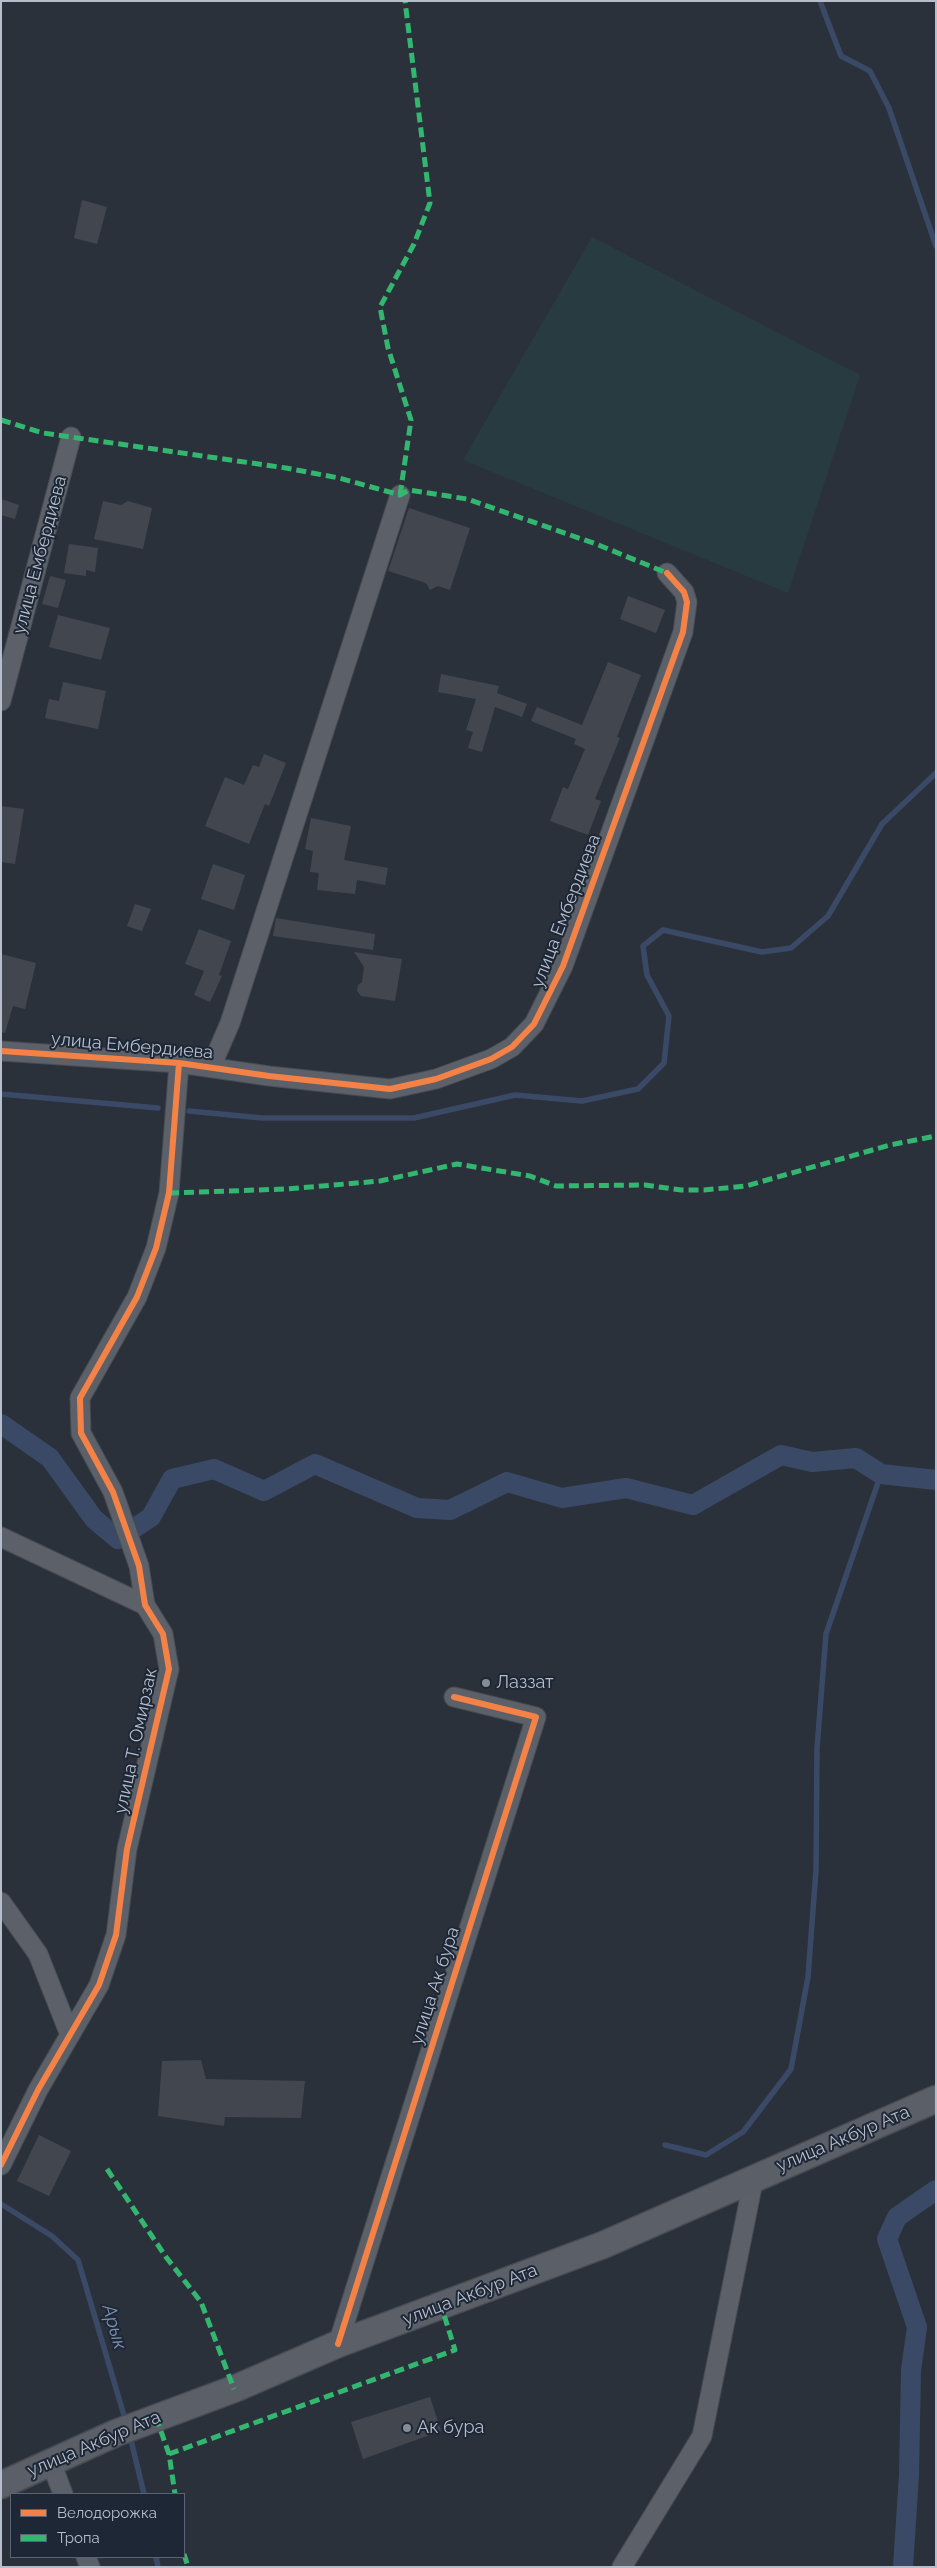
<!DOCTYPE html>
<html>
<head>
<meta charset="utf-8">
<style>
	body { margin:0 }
	#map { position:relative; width:937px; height:2568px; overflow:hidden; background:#2b313b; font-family:Raleway,sans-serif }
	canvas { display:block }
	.frame { position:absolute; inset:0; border:2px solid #b6bdcb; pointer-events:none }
	.legend { position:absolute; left:10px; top:2493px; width:175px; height:65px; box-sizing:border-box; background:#1e2736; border:1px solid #5b6372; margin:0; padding:6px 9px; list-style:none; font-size:15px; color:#b6bdcb }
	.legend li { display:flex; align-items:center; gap:10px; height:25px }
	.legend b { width:25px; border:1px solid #5b6372 }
</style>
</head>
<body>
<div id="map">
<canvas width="937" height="2568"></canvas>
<div class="frame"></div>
<ul class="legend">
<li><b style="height:6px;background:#f48246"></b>Велодорожка</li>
<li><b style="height:6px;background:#33b770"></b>Тропа</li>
</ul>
</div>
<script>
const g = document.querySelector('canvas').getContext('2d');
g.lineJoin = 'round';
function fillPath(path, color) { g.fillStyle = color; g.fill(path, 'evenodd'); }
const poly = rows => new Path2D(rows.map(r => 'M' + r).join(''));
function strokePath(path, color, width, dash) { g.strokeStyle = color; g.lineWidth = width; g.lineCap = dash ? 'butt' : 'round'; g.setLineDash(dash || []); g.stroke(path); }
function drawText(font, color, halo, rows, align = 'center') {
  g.font = font + ' Raleway,sans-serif'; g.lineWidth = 4; g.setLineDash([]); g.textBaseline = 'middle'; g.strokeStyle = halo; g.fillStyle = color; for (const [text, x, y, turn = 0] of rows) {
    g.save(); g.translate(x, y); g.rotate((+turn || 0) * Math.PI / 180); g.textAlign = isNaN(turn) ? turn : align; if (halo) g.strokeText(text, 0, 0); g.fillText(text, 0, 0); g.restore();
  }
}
fillPath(poly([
	[592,237,860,375,788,593,463,460]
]), '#283b41');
strokePath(poly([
	[820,1,841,56,870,71,889,108,936,246],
	[1,1094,158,1108],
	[189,1111,262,1118,414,1118,515,1095,582,1101,638,1089,664,1063,669,1016,647,975,643,946,663,930,762,952,791,948,828,916,882,824,936,773],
	[665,2145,706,2155,743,2132,791,2069,808,1977,816,1870,817,1748,826,1634,881,1474],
	[1,2204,52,2236,78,2260,126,2422],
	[130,2436,144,2494],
	[156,2557,158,2567]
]), '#3a4a66', 5.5);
strokePath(poly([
	[1,1424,50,1458,94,1519,118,1539,151,1517,172,1479,214,1469,264,1491,315,1464,417,1508,450,1510,507,1482,562,1498,626,1488,693,1505,781,1455,812,1462,856,1458,881,1474,936,1480],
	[903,2567,909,2475,911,2370,917,2327,887,2239,897,2217,936,2190]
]), '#3a4a66', 20);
fillPath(poly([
	[82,200,107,207,97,244,74,238],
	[1,499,19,505,15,519,1,515],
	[103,501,121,505,128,501,152,508,143,549,94,539],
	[409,508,470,528,450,590,438,586,430,590,426,583,388,571],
	[69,544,98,548,95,572,86,570,86,576,64,573],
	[50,576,66,580,58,608,42,604],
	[628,596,665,610,656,633,620,619],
	[58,615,110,628,101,660,49,647],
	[608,662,641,675,617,737,620,738,595,799,601,801,588,835,550,821,563,787,568,789,585,749,574,744,576,739,531,721,537,707,582,725],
	[441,674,499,686,497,693,527,704,522,717,495,707,482,752,468,748,473,732,466,730,476,699,438,692],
	[63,682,106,691,98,729,45,718,49,699,59,701],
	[264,754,286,763,269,806,265,804,249,844,205,826,225,777,244,785,253,765,259,767],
	[1,806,24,809,15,864,1,862],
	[311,818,351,826,344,860,388,868,385,885,357,880,355,894,317,890,319,873,310,872,313,851,305,849],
	[213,864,245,875,234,910,201,899],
	[135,904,151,909,142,931,127,926],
	[276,918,375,934,373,950,273,936],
	[199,929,231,941,219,975,222,976,210,1002,194,995,204,971,185,964],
	[354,952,402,959,395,1001,361,996,357,991,358,985,362,982,364,967],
	[1,954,36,963,25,1009,13,1006,5,1033,1,1032],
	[201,2060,206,2079,305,2081,301,2118,225,2117,224,2126,158,2116,162,2061],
	[39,2135,71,2151,49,2196,17,2181],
	[430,2397,441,2431,363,2459,351,2422]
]), '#42474f');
const street = poly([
	[1,701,71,437],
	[1,1051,179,1063,269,1076,390,1089,436,1079,491,1059,512,1047,534,1024,563,966,683,632,687,602,684,592,667,573],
	[211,1067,230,1023,400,495],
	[1,1537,145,1605],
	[1,1902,38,1954,70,2035],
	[1,2165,38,2090,99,1985,116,1935,127,1849,169,1669,163,1634,145,1605,139,1566,113,1492,81,1433,80,1398,137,1297,156,1248,169,1193,179,1063],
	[338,2344,536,1717,454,1697],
	[51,2462,63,2494],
	[86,2557,90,2567],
	[622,2567,702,2436,754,2177]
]);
const secondary = poly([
	[1,2485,116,2433,234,2389,338,2344,603,2245,936,2099]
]);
strokePath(street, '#474c53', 21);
strokePath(secondary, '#474c53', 29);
strokePath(street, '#5c6069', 19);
strokePath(secondary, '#5b5f67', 26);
strokePath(poly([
	[1,420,43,433,286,468,339,478,400,495,409,490,467,499,596,544,667,573],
	[400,495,411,420,388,348,380,307,414,244,430,203,405,1],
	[169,1193,287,1189,380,1181,457,1164,530,1176,556,1186,645,1185,681,1190,704,1190,746,1186,890,1145,936,1136],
	[107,2169,166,2257,201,2302,234,2389],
	[156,2417,169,2454,175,2494],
	[169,2454,455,2350,441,2305],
	[184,2554,188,2567]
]), '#33b770', 5, [10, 5]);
strokePath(poly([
	[1,1051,179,1063,269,1076,390,1089,436,1079,491,1059,512,1047,534,1024,563,966,683,632,687,602,684,592,667,573],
	[1,2165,38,2090,99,1985,116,1935,127,1849,169,1669,163,1634,145,1605,139,1566,113,1492,81,1433,80,1398,137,1297,156,1248,169,1193,179,1063],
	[338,2344,536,1717,454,1697]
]), '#f48246', 6);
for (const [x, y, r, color] of [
	[486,1683,5,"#858c99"],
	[407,2428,5,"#858c99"]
]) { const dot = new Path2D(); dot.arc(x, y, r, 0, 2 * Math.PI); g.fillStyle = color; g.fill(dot); strokePath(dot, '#1e2736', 2); }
drawText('18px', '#b6bdcb', '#1e2736', [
	["улица Ембердиева",40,555,-75],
	["улица Ембердиева",566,911,-69],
	["улица Ембердиева",132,1046,5],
	["улица Т. Омирзак",136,1741,-78],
	["улица Ак бура",435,1986,-72],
	["улица Акбур Ата",843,2139,-23],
	["улица Акбур Ата",470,2295,-21],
	["улица Акбур Ата",94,2444,-23]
]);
drawText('18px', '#b6bdcb', '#1e2736', [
	["Лаззат",496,1683],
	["Ак бура",417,2428]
], 'left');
drawText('italic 19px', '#7d91b2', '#1e2736', [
	["Арык",114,2327,74]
]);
</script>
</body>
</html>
